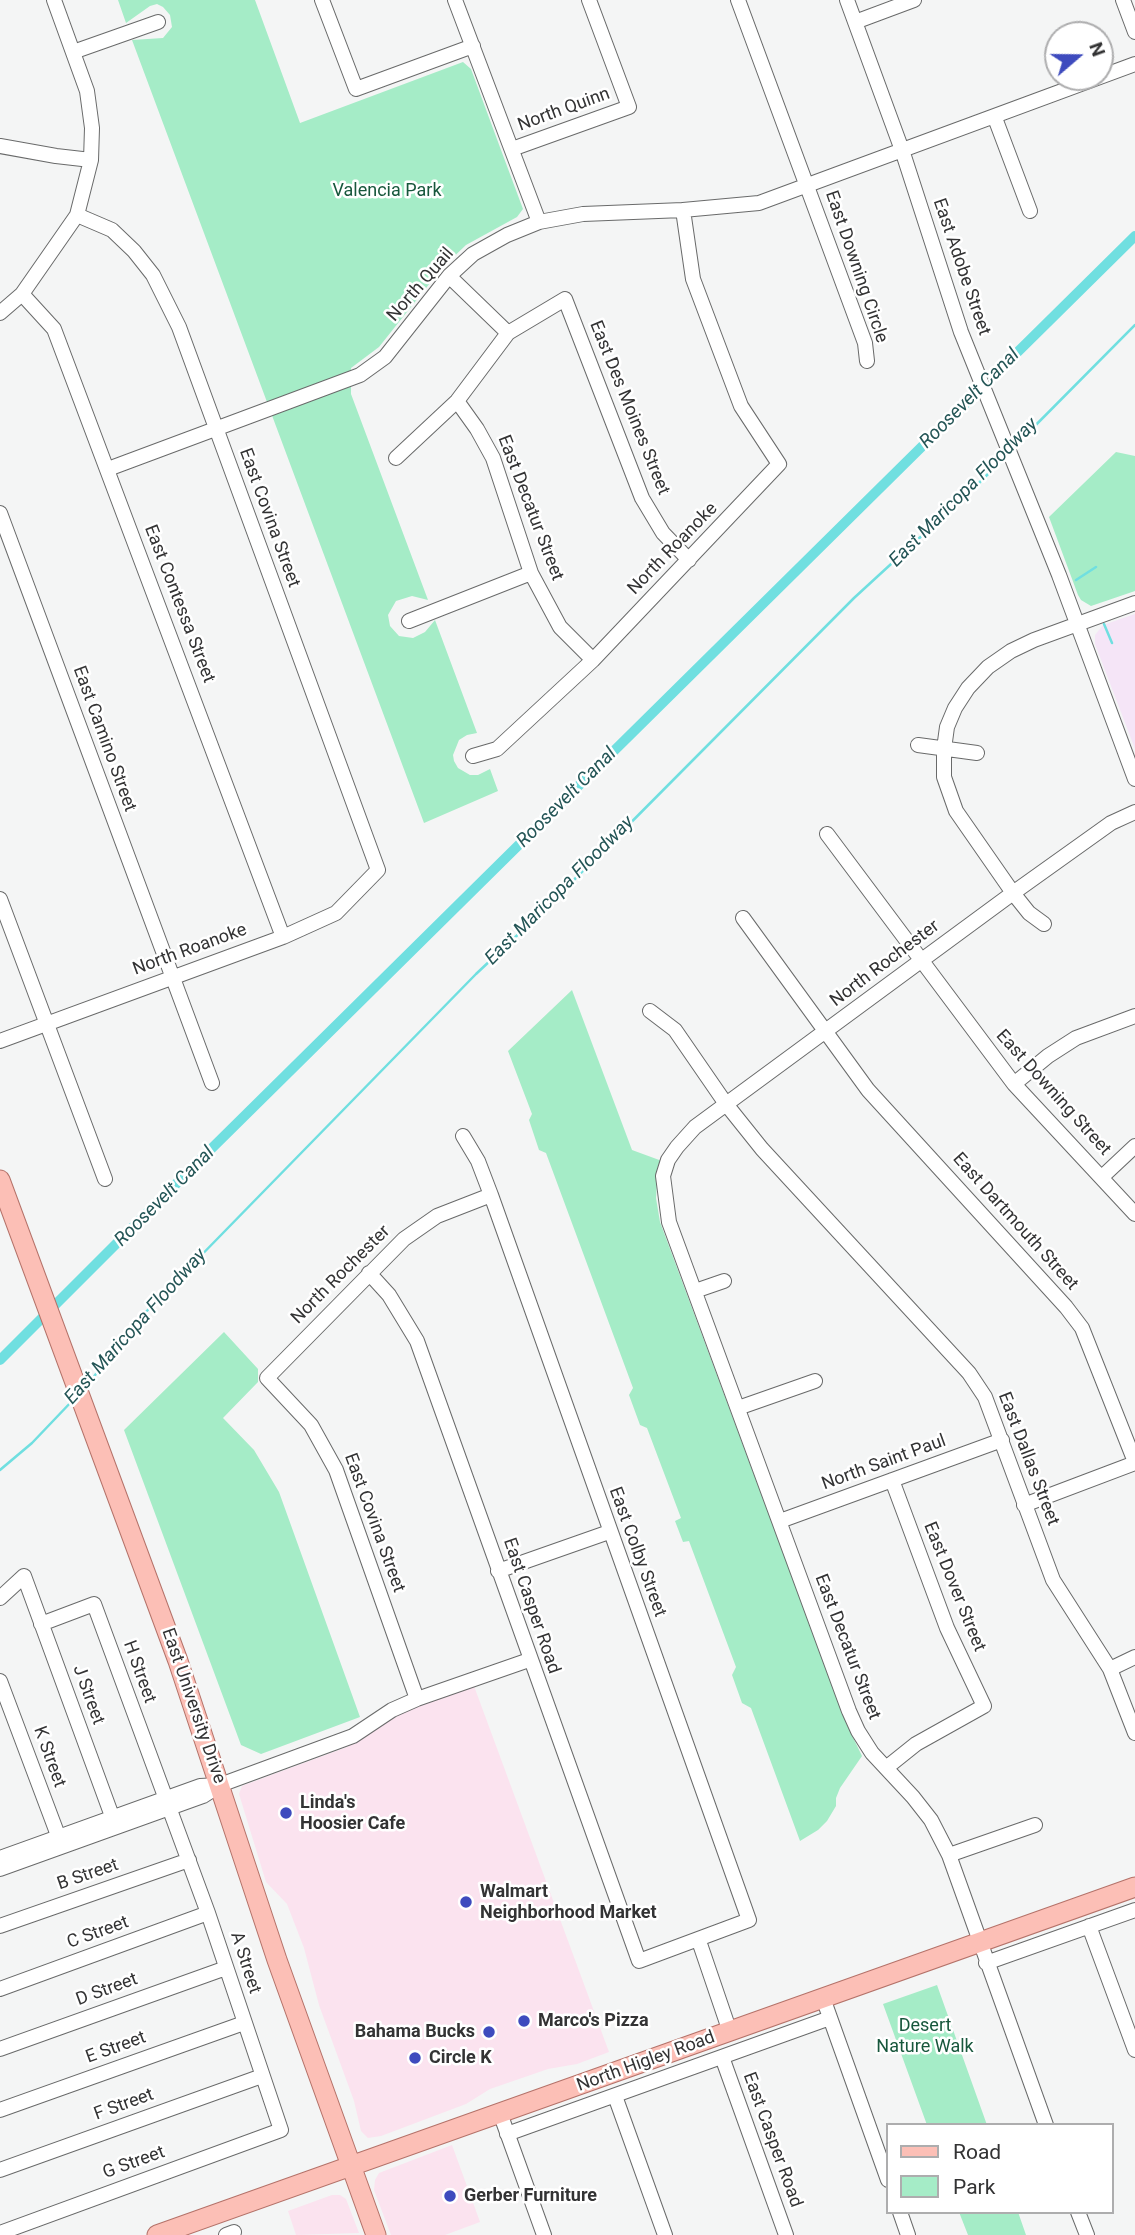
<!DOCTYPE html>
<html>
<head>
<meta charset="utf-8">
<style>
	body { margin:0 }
	#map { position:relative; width:1135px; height:2235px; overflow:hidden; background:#f4f5f5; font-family:Roboto,sans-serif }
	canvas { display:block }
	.legend { position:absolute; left:886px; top:2123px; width:228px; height:91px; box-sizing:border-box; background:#fff; border:2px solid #adadae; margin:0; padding:9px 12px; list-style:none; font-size:21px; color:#333334 }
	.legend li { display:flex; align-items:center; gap:14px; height:35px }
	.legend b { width:35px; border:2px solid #adadae }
	.north { position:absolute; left:1044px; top:21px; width:70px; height:70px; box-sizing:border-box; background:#fff; border:2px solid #adadae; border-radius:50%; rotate:70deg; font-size:19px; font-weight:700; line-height:28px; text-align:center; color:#333334 }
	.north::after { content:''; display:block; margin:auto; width:24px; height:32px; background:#3e4bbe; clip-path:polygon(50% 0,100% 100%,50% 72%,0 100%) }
</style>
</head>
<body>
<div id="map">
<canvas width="1135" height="2235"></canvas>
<ul class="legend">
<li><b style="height:9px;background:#fcbfb6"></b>Road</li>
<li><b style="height:19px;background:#a5ecc7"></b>Park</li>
</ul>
<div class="north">N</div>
</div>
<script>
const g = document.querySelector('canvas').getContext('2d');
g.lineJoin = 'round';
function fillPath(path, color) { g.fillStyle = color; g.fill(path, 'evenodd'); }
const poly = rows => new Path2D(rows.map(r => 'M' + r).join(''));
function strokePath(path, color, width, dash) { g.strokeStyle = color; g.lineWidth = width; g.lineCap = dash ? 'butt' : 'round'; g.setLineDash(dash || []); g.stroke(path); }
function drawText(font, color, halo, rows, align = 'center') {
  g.font = font + ' Roboto,sans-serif'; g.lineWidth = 5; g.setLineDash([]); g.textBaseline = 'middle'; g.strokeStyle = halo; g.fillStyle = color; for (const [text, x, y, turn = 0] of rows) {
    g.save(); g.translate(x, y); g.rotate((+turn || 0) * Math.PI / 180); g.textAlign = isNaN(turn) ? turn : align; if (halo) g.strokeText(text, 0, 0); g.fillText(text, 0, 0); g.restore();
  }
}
fillPath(poly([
	[474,1686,609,2052,577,2064,548,2069,490,2089,466,2104,381,2136,368,2138,361,2131,354,2101,319,2005,304,1948,287,1904,266,1882,239,1794,242,1786,247,1784,347,1747,405,1711],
	[452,2145,480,2222,445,2235,391,2235,374,2190,375,2180,379,2173],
	[332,2195,340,2195,346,2199,359,2233,296,2235,288,2211]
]), '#fbe3ef');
fillPath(poly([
	[1135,614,1135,749,1095,644,1095,635,1103,625]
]), '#f5e5f7');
fillPath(poly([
	[118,0,255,0,300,123,463,62,471,69,501,150,523,209,517,217,466,245,442,268,379,347,351,368,351,394,428,600,412,596,396,601,388,615,390,626,399,636,413,638,425,632,435,620,477,733,467,735,459,740,453,755,454,761,458,768,470,775,478,775,490,769,498,791,424,823,132,40,163,38,172,27,170,15,163,7,157,4,150,6,126,23],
	[1116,452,1135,456,1135,591,1091,606,1081,600,1078,595,1049,517],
	[572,990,632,1150,662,1161,657,1182,656,1198,660,1222,847,1725,862,1756,840,1788,836,1798,836,1806,827,1821,818,1830,800,1841,751,1708,742,1703,732,1675,736,1667,689,1541,683,1542,675,1521,681,1518,647,1428,640,1425,629,1395,633,1388,546,1153,539,1150,529,1120,532,1114,508,1051],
	[224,1332,258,1369,258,1382,223,1418,254,1450,279,1492,360,1717,261,1754,241,1745,124,1430],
	[937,1985,987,2125,927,2125,883,2004],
	[959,2212,1018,2212,1026,2235,968,2235]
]), '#a5ecc7');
strokePath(poly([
	[1014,447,1135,325],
	[1076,580,1096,567],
	[1104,624,1112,643],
	[85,1388,138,1320,476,974,543,911,854,598,976,486,1005,457],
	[0,1470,32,1443,73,1400]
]), '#70dfe0', 2.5);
strokePath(poly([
	[0,1360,208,1152,1135,236]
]), '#70dfe0', 10);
const minor = poly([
	[54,0,87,91,92,128,91,160],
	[322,0,356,89,473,46],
	[455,0,539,222],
	[738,0,865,343,867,361],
	[847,0,902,150,961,332,1059,575,1135,779],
	[1123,0,1135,32],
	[855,22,914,0],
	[73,52,158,22],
	[995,118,1030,211],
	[0,146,56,156,91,160,77,215,22,294,0,313],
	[512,149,629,107,589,0],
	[449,276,508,333],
	[22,294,54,329,283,937],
	[457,401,477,429,493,458,531,573,560,627,593,660],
	[396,458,457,401,508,333,565,299,642,498,663,533,689,560],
	[108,469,360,375,385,357,449,276,473,254,507,235,539,222,583,214,683,210,759,203,1135,64],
	[0,513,212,1083],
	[409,621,531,573],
	[918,745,977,753],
	[473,756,497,749,593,660,779,464,741,406,693,279,683,210],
	[827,834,1014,1084,1135,1214],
	[0,899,105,1179],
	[743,918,868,1090,1066,1307,1082,1328,1135,1462],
	[1044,924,1029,913,1013,893,956,811,944,777,944,749,947,727,955,708,968,688,988,667,1011,651,1034,640,1135,603],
	[650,1011,675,1030,726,1104,762,1149,969,1373,985,1397,1053,1580,1110,1669,1135,1733],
	[0,1041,283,937,336,913,378,870,179,327,153,275,134,251,112,230,77,215],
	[1014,1084,1048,1056,1076,1038,1135,1016],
	[1102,1177,1135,1146],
	[369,1273,389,1295,417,1341,639,1961,749,1920,491,1195,478,1161,463,1136],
	[695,1291,724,1281],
	[738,1408,815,1381],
	[1024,1505,1135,1463],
	[780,1521,1002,1440],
	[498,1571,609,1532],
	[0,1598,24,1576,116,1827],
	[1110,1669,1135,1657],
	[0,1681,62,1846],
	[417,1699,336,1470,311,1425,267,1378,404,1239,437,1216,491,1195],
	[886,1768,916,1744,984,1706,947,1628,892,1480],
	[949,1855,1035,1825],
	[0,1858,200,1786,219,1785],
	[0,1869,203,1796,220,1785,353,1736,392,1710,417,1699,529,1660],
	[0,1926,189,1860],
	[1089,1926,1135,2050],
	[699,1941,730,2032],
	[986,1963,1135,1910],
	[0,1989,208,1913],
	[823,1998,888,2180],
	[0,2049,226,1968],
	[722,2057,786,2235],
	[615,2096,665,2235],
	[0,2110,244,2023],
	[500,2113,544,2235],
	[1046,2125,949,1855,931,1820,913,1797,872,1753,858,1731,849,1711,669,1222,663,1176,668,1160,677,1147,695,1127,1013,893,1111,823,1135,812],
	[507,2134,830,2018],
	[0,2170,262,2076],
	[900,2212,908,2235],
	[1078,2212,1087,2235],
	[0,2233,281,2130,208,1913,94,1604,41,1624],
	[226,2235,234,2232]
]);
const major = poly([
	[0,1180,178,1661,277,1960,376,2235],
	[157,2235,1135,1887]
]);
strokePath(minor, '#696a6a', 16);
strokePath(major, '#b47269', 21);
strokePath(minor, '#fff', 14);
strokePath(major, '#fcbfb6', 19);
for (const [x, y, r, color] of [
	[286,1813,7,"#3e4bbe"],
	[466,1902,7,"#3e4bbe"],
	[524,2021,7,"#3e4bbe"],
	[489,2032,7,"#3e4bbe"],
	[415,2058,7,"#3e4bbe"],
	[450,2196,7,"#3e4bbe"]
]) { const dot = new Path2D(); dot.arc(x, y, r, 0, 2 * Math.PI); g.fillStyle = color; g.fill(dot); strokePath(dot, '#fff', 2.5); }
drawText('18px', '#333334', '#fff', [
	["North Quinn",564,110,-20],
	["East Downing Circle",856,267,71],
	["East Adobe Street",961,267,71],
	["North Quail",421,285,-49],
	["East Des Moines Street",629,408,68],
	["East Decatur Street",530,508,69],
	["East Covina Street",269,518,70],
	["North Roanoke",673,549,-46],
	["East Contessa Street",179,604,69],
	["East Camino Street",104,739,70],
	["North Roanoke",190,950,-20],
	["North Rochester",885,964,-37],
	["East Downing Street",1053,1093,48],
	["East Dartmouth Street",1015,1222,48],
	["North Rochester",341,1275,-45],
	["East Dallas Street",1028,1459,69],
	["North Saint Paul",884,1463,-20],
	["East Covina Street",374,1523,70],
	["East Colby Street",637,1552,70],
	["East Dover Street",954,1587,68],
	["East Casper Road",531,1606,71],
	["East Decatur Street",847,1647,69],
	["H Street",139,1672,70],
	["J Street",88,1695,70],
	["East University Drive",193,1706,71],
	["K Street",49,1757,70],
	["B Street",88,1875,-19],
	["C Street",98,1933,-20],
	["A Street",245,1963,72],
	["D Street",107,1990,-20],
	["E Street",116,2048,-20],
	["North Higley Road",646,2062,-20],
	["F Street",124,2105,-20],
	["East Casper Road",772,2140,70],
	["G Street",134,2163,-20]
]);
drawText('18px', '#17573c', '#fff', [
	["Valencia Park",387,191],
	["Desert",925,2026],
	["Nature Walk",925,2047]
]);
drawText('bold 18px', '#333334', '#fff', [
	["Linda's",300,1803],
	["Hoosier Cafe",300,1824],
	["Walmart",480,1892],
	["Neighborhood Market",480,1913],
	["Marco's Pizza",538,2021],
	["Bahama Bucks",475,2032,"right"],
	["Circle K",429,2058],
	["Gerber Furniture",464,2196]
], 'left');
drawText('italic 19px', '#245556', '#fff', [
	["Roosevelt Canal",970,399,-45],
	["East Maricopa Floodway",964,493,-45],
	["Roosevelt Canal",567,798,-45],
	["East Maricopa Floodway",560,891,-45],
	["Roosevelt Canal",165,1197,-45],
	["East Maricopa Floodway",136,1327,-48]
]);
</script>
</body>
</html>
